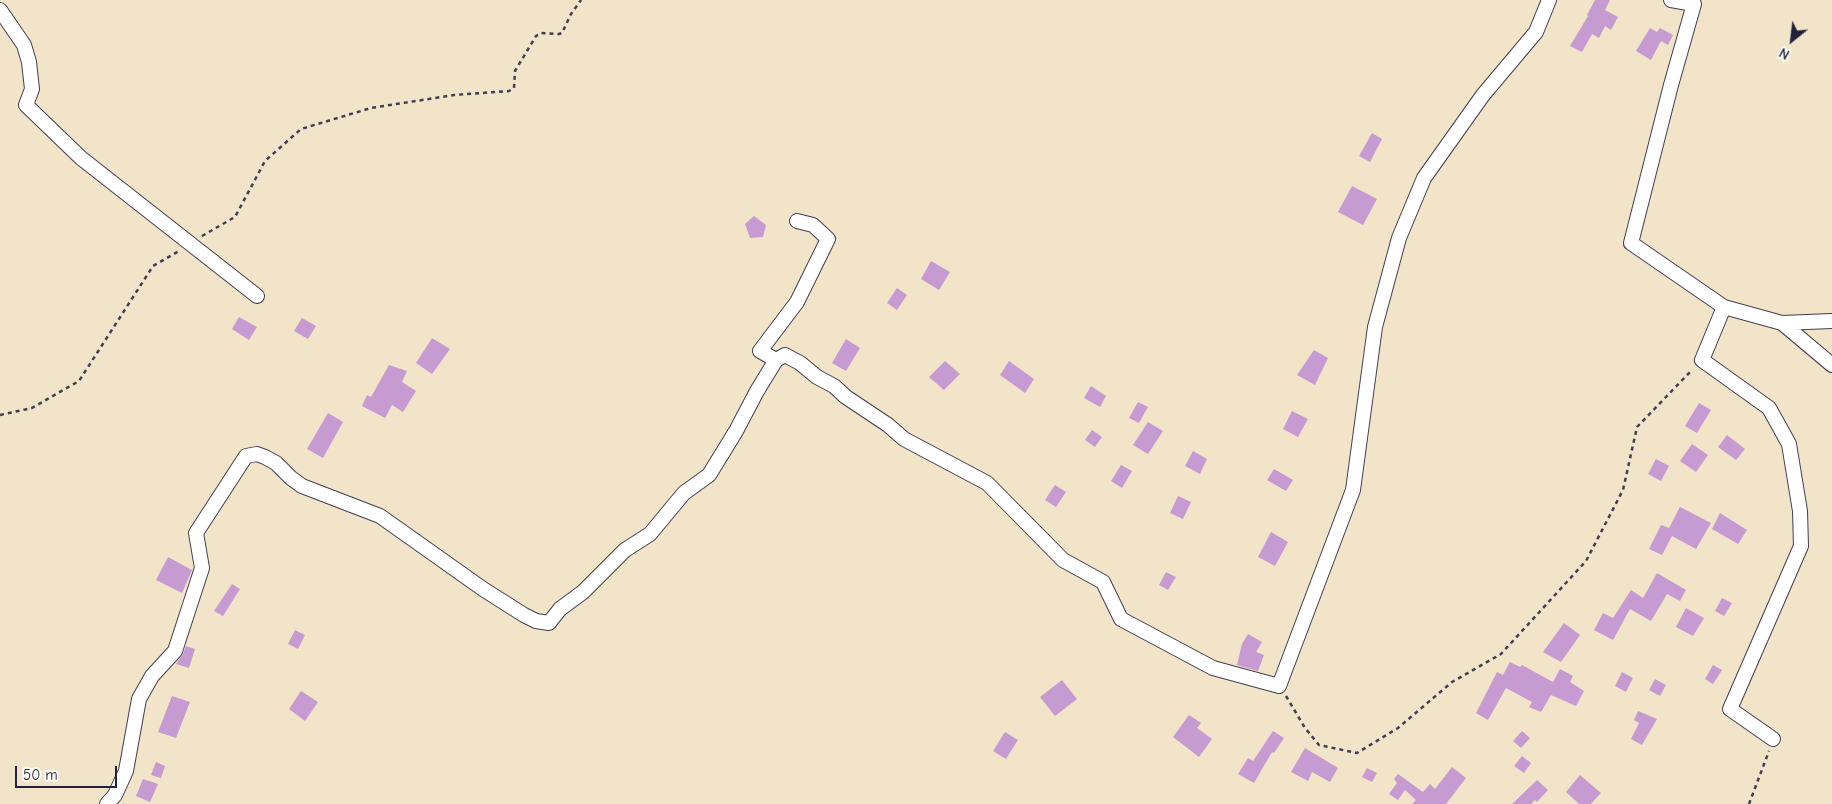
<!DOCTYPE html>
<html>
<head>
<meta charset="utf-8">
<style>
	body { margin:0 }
	#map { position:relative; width:1832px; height:804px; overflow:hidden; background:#f1e4c8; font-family:"Comic Neue",sans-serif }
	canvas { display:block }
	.north { position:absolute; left:1767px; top:15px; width:50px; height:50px; -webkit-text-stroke:4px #fdfcf7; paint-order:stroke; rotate:209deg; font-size:14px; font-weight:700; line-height:20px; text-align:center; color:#22223b }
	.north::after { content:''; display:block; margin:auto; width:18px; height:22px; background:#22223b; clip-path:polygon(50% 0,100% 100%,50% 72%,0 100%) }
	.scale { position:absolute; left:15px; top:766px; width:102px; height:22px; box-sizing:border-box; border:2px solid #22223b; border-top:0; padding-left:6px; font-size:15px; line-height:18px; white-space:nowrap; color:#22223b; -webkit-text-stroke:4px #fdfcf7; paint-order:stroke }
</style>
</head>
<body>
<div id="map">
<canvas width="1832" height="804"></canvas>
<div class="north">N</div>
<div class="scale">50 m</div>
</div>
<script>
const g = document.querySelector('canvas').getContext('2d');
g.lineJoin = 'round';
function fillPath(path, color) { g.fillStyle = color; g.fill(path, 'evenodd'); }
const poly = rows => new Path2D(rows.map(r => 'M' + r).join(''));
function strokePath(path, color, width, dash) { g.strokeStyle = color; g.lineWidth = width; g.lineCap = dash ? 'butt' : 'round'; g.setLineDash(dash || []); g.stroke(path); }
fillPath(poly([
	[1595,0,1610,0,1605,10,1618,17,1611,30,1605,26,1599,38,1592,34,1582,52,1570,46,1588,16,1587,15],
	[1650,28,1657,32,1660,28,1673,35,1668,45,1661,41,1651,60,1636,51],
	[1372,133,1382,139,1370,162,1359,156],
	[1352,186,1377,199,1363,225,1338,212],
	[754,216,766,225,763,237,750,238,745,224],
	[931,261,950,272,939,290,921,279],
	[897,288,907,295,897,310,887,303],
	[239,317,257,327,249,340,232,329],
	[302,318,316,326,308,339,294,331],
	[432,338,450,349,432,374,416,363],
	[846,339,860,348,846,371,832,363],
	[1314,350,1328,358,1315,385,1297,375],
	[945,361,960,374,944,390,929,377],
	[1009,361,1034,379,1025,393,1000,375],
	[389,365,407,371,402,382,416,391,403,412,392,405,385,418,362,406,367,395,371,397],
	[1091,386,1106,396,1100,407,1084,398],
	[1138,402,1148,407,1139,423,1129,418],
	[1699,403,1711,410,1697,433,1685,426],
	[1292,411,1308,419,1298,437,1283,429],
	[328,413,343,422,323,458,307,449],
	[1148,422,1163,431,1148,454,1133,445],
	[1092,430,1102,437,1095,447,1085,440],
	[1727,435,1745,449,1736,460,1718,447],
	[1692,444,1708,455,1696,472,1680,461],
	[1193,451,1207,459,1200,474,1185,466],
	[1656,459,1669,466,1661,481,1648,474],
	[1121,465,1132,471,1122,488,1111,481],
	[1274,469,1293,480,1286,491,1267,480],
	[1055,485,1066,492,1056,507,1045,500],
	[1178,496,1191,502,1183,519,1170,513],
	[1680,507,1711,523,1696,549,1672,536,1662,555,1649,549,1661,525,1669,528],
	[1720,513,1747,530,1738,544,1712,529],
	[1271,532,1288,542,1275,566,1258,557],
	[168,557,192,570,182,593,156,580],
	[1166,572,1176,577,1168,590,1159,585],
	[1657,573,1686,590,1680,601,1667,594,1651,621,1630,609,1613,640,1594,630,1603,613,1613,618,1631,590,1643,598],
	[232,584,240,589,223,616,214,611],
	[1722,598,1732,603,1724,616,1715,611],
	[1686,608,1704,618,1693,636,1676,627],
	[1564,623,1580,635,1561,662,1543,652],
	[295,630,305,635,298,649,288,644],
	[1248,634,1262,642,1256,652,1264,655,1258,671,1237,665,1242,644],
	[186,646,195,649,189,668,176,664,183,654],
	[1510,662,1520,667,1522,665,1553,682,1560,669,1573,676,1570,682,1584,691,1576,706,1551,695,1541,712,1529,707,1532,702,1506,688,1488,720,1476,713,1497,672,1503,675],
	[1713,665,1722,670,1713,684,1705,679],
	[1622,672,1633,678,1626,692,1615,686],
	[1655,679,1666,685,1660,696,1649,690],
	[1062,680,1077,699,1055,716,1040,697],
	[301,691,318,702,305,721,289,709],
	[172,696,190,702,176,738,158,732],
	[1638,711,1657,719,1642,745,1631,739,1639,723,1634,720],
	[1189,715,1201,723,1197,728,1212,739,1199,757,1173,737],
	[1273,731,1284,738,1274,753,1272,752,1254,783,1238,774,1248,758,1253,761],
	[1522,731,1530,738,1521,748,1513,741],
	[1005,732,1018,740,1006,759,993,751],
	[1305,748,1338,768,1330,782,1312,772,1308,781,1291,772],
	[1522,756,1531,763,1524,773,1514,766],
	[156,762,165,766,161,778,151,775],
	[1452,767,1466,778,1446,804,1412,804,1416,800,1405,790,1398,800,1389,794,1397,783,1394,779,1398,774,1423,792,1430,784,1435,789],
	[1367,768,1377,773,1372,782,1362,777],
	[1580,775,1601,793,1591,804,1579,804,1566,792],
	[143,779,158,784,150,802,136,796],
	[1537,780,1548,790,1537,802,1535,800,1531,804,1512,804]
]), '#c69bd1');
const street = poly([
	[1671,0,1694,4,1671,85,1631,243,1724,307],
	[0,10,24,45,29,62,32,89,26,105,81,158,257,296],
	[1782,323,1832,321],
	[776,360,785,355,800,363,817,377,834,386,846,397,888,425,904,439,987,483,1063,560,1103,582,1121,619,1213,668,1279,686,1353,490,1375,327,1399,238,1424,178,1483,95,1536,32,1549,0],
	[1773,739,1730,709,1801,546,1800,511,1789,444,1769,408,1702,360,1724,307,1782,323,1832,365],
	[107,804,115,795,126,771,139,699,152,676,175,651,202,568,196,533,246,456,257,454,265,457,276,463,291,478,302,486,380,516,483,589,524,615,536,621,549,623,560,609,583,592,625,550,650,534,684,493,709,475,736,431,757,391,776,360,760,351,797,302,828,239,813,225,797,221]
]);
strokePath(street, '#413f50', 16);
strokePath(poly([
	[202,236,235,217,265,161,301,129,371,108,454,95,509,91,514,88,515,71,536,36,541,33,559,34,562,33,571,14,581,0],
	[0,415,32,408,79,381,153,266,179,251],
	[1286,696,1305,728,1319,745,1357,753,1398,728,1452,682,1501,654,1586,561,1623,490,1637,427,1692,370],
	[1749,804,1769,751]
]), '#413f50', 2.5, [4, 4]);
strokePath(street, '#fff', 14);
</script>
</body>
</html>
